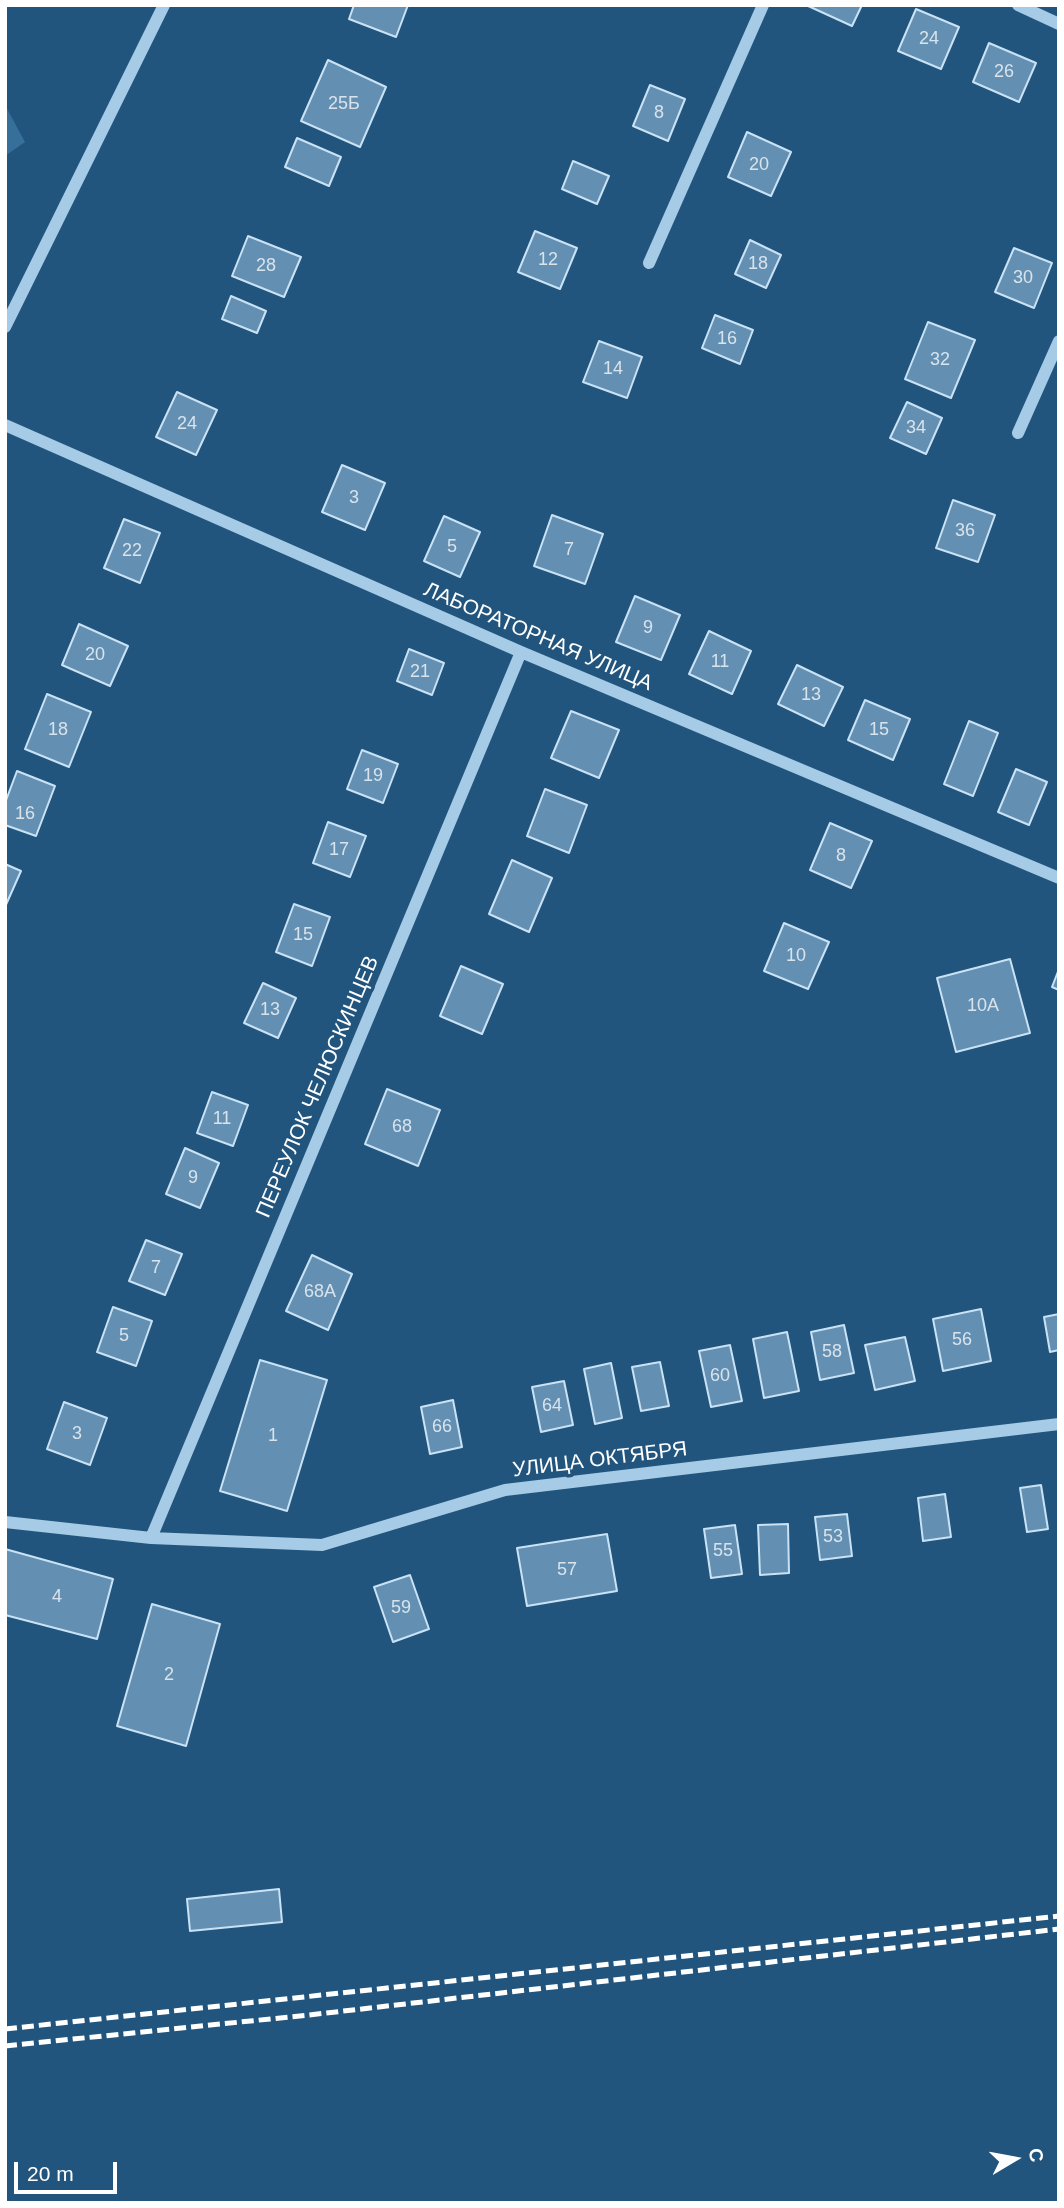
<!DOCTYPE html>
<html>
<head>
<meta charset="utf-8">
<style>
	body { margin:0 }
	#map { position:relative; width:1064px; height:2208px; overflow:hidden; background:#22557d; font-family:Helvetica,sans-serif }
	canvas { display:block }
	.frame { position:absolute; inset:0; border:7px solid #fff; pointer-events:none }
	.north { position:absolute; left:980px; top:2124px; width:70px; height:70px; -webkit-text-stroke:5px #22557d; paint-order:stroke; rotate:80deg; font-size:19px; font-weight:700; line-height:28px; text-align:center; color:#fff }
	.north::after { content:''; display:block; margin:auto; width:24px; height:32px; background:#fff; clip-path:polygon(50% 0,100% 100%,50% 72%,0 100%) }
	.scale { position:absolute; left:14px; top:2162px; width:103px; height:32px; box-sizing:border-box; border:4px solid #fff; border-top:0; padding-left:9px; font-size:21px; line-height:24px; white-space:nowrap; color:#fff; -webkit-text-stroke:5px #22557d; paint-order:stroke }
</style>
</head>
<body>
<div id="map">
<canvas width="1064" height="2208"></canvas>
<div class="frame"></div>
<div class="north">С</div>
<div class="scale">20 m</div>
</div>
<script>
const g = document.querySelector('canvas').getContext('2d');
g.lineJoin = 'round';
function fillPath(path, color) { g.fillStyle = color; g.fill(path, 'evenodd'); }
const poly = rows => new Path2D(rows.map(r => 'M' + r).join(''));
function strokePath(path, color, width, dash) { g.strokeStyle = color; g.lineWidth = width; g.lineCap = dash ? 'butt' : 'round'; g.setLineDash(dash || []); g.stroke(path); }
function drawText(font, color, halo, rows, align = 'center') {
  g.font = font + ' Helvetica,sans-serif'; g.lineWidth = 7; g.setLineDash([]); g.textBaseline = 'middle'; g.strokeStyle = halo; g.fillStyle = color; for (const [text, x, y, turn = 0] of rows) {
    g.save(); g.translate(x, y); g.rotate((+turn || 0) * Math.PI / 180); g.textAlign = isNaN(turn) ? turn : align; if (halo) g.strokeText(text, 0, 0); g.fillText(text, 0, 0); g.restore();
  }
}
fillPath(poly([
	[5,105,25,142,5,156]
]), '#366f9a');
const building = poly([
	[354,5,408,5,396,37,349,19,354,5],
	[806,5,862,5,852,26,806,5],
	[916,9,959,27,941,69,898,51,916,9],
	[989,43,1036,63,1019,102,973,82,989,43],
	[328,60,386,87,360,147,301,121,328,60],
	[650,85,685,99,668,141,633,126,650,85],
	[747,132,791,152,771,196,728,177,747,132],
	[297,138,341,157,329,186,285,167,297,138],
	[573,161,609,176,597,204,562,189,573,161],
	[535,231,577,248,560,289,518,272,535,231],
	[248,236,301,257,284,297,232,276,248,236],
	[750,240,781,255,766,288,735,274,750,240],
	[1014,248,1052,263,1034,308,995,292,1014,248],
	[231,296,266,311,257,333,222,319,231,296],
	[715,315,753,330,740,364,702,348,715,315],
	[928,322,975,340,951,398,905,379,928,322],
	[599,341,642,357,627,398,583,382,599,341],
	[177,392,217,410,196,455,156,437,177,392],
	[907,402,942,418,926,454,890,438,907,402],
	[342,465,385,483,365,530,322,512,342,465],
	[953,500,995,515,978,562,936,548,953,500],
	[552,515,603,534,585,584,534,566,552,515],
	[444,516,480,532,460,577,424,561,444,516],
	[124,519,160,533,140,583,104,568,124,519],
	[635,596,680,615,661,660,616,642,635,596],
	[79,624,128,646,110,686,62,665,79,624],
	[709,631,751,651,732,694,689,674,709,631],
	[409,649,444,663,432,695,397,681,409,649],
	[797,665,843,687,824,726,778,704,797,665],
	[47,694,91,712,69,767,25,749,47,694],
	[865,700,910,719,893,760,848,740,865,700],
	[571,711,619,730,599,778,551,758,571,711],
	[969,721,998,733,973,796,944,784,969,721],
	[362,750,398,764,383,803,347,789,362,750],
	[1016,769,1047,782,1029,825,998,812,1016,769],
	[17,771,55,786,36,836,5,825,5,803,17,771],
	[545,789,587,805,569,853,527,836,545,789],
	[328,822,366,836,350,877,313,863,328,822],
	[830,823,872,841,851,888,810,870,830,823],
	[512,860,552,878,529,932,489,914,512,860],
	[5,864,21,871,5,907,5,864],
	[294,904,330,917,312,966,276,952,294,904],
	[784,923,829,942,808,989,764,971,784,923],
	[1010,959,1030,1033,956,1052,937,978,1010,959],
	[461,966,503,984,482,1034,440,1016,461,966],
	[1059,969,1059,990,1052,987,1059,969],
	[263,983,296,998,278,1038,244,1023,263,983],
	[387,1089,440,1110,418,1166,365,1144,387,1089],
	[212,1092,248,1105,233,1146,197,1133,212,1092],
	[185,1148,219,1163,200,1208,166,1194,185,1148],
	[146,1240,182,1254,165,1295,129,1281,146,1240],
	[312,1255,352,1274,328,1330,286,1311,312,1255],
	[113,1307,152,1321,136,1366,97,1352,113,1307],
	[981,1309,991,1361,943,1371,933,1319,981,1309],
	[1059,1314,1059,1350,1050,1352,1044,1317,1059,1314],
	[844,1325,854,1373,820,1380,811,1332,844,1325],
	[787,1332,799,1391,764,1398,753,1339,787,1332],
	[905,1337,915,1381,875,1390,865,1345,905,1337],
	[730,1345,742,1401,711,1407,699,1351,730,1345],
	[260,1360,327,1380,287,1511,220,1491,260,1360],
	[660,1362,669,1406,641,1411,632,1367,660,1362],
	[611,1363,622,1418,595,1424,584,1369,611,1363],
	[564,1381,573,1425,541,1432,532,1387,564,1381],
	[453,1400,462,1447,430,1454,421,1407,453,1400],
	[64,1402,107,1418,90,1465,47,1449,64,1402],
	[1041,1485,1048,1529,1027,1532,1020,1488,1041,1485],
	[945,1494,951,1537,923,1541,918,1498,945,1494],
	[847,1514,852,1556,820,1560,815,1517,847,1514],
	[788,1524,789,1573,760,1575,758,1525,788,1524],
	[735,1525,742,1574,711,1578,704,1529,735,1525],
	[607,1534,617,1591,527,1606,517,1548,607,1534],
	[5,1549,113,1579,97,1639,5,1615,5,1549],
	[410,1575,429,1629,393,1642,374,1587,410,1575],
	[152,1604,220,1624,186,1746,117,1726,152,1604],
	[279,1889,282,1922,190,1931,187,1899,279,1889]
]);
fillPath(building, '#6390b2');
strokePath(building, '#c9e2f5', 2);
strokePath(poly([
	[1018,5,1059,24],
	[649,263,763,5],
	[5,327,164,5],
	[5,425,521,652,1059,878],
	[1018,433,1059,341],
	[5,1522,151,1538,322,1545,505,1490,1059,1424],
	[151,1538,521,652]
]), '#a6cbe6', 12);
strokePath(poly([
	[5,2029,1059,1916],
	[5,2046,309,2015,1059,1929]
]), '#fff', 5, [12, 5]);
drawText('18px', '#d8e3ec', null, [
	["24",929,39],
	["26",1004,72],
	["25Б",344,104],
	["8",659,113],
	["20",759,165],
	["12",548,260],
	["18",758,264],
	["28",266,266],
	["30",1023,278],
	["16",727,339],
	["32",940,360],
	["14",613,369],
	["24",187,424],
	["34",916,428],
	["3",354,498],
	["36",965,531],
	["5",452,547],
	["7",569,550],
	["22",132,551],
	["9",648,628],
	["20",95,655],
	["11",720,662],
	["21",420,672],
	["13",811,695],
	["18",58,730],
	["15",879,730],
	["19",373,776],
	["16",25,814],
	["17",339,850],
	["8",841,856],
	["15",303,935],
	["10",796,956],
	["10А",983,1006],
	["13",270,1010],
	["11",222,1119],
	["68",402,1127],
	["9",193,1178],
	["7",156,1268],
	["68А",320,1292],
	["5",124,1336],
	["56",962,1340],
	["58",832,1352],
	["60",720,1376],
	["64",552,1406],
	["66",442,1427],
	["3",77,1434],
	["1",273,1436],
	["53",833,1537],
	["55",723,1551],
	["57",567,1570],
	["4",57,1597],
	["59",401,1608],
	["2",169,1675]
]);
drawText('21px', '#fff', '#22557d', [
	["ЛАБОРАТОРНАЯ УЛИЦА",538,637,23],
	["ПЕРЕУЛОК ЧЕЛЮСКИНЦЕВ",318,1087,-67],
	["УЛИЦА ОКТЯБРЯ",600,1460,-7]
]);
</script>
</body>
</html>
